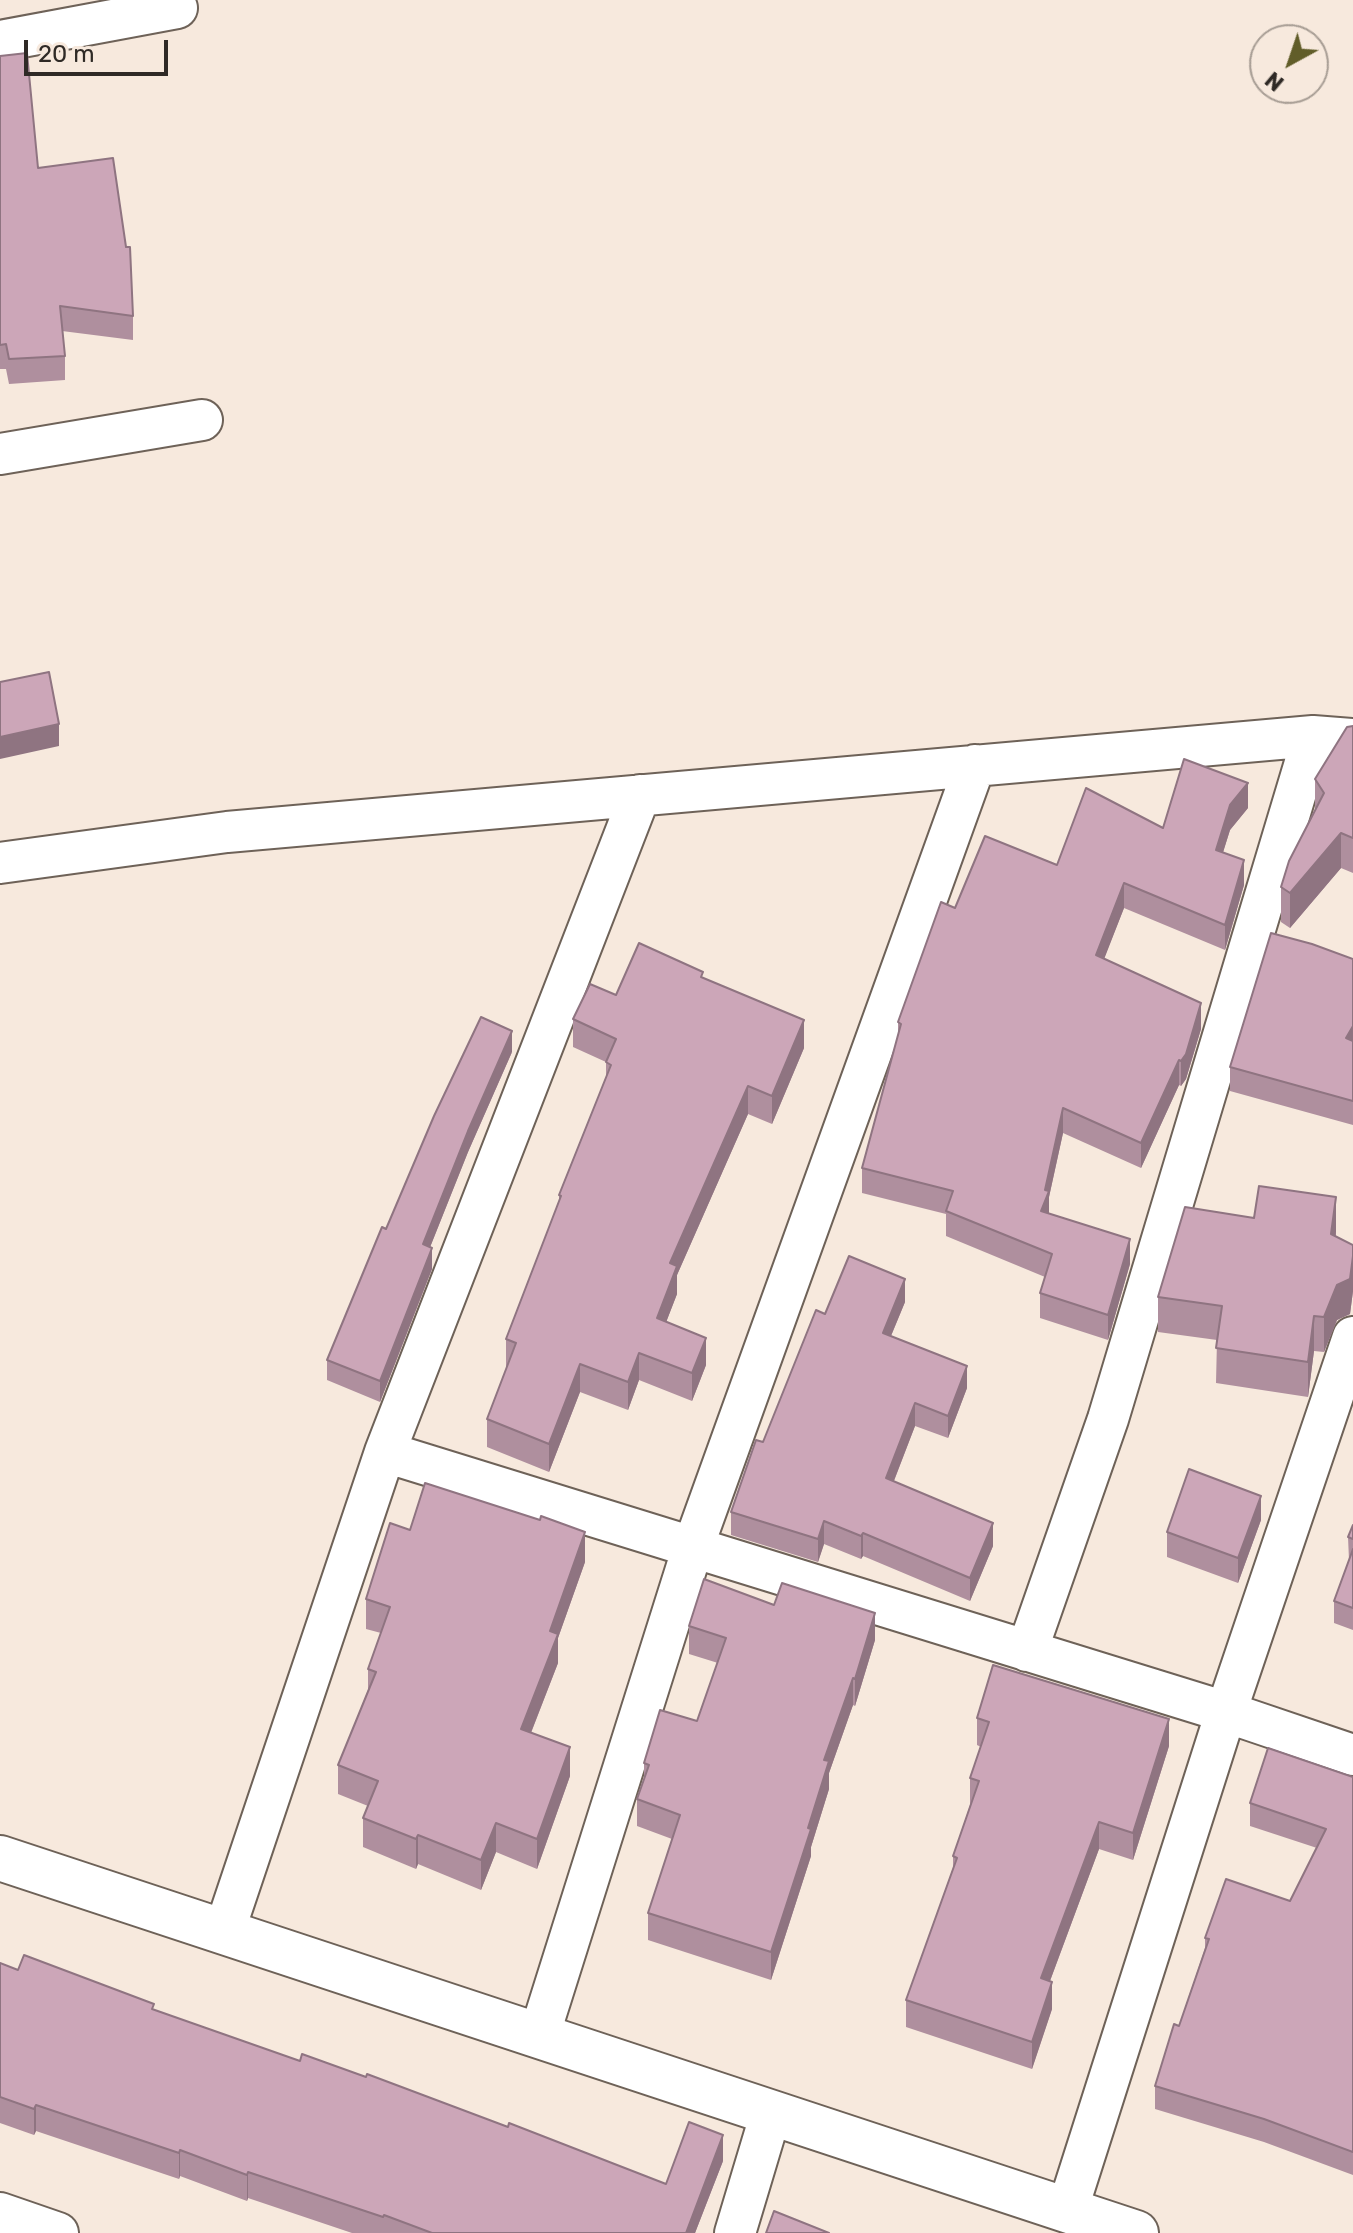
<!DOCTYPE html>
<html>
<head>
<meta charset="utf-8">
<style>
	body { margin:0 }
	#map { position:relative; width:1353px; height:2233px; overflow:hidden; background:#f7e9dd; font-family:Rubik,sans-serif }
	canvas { display:block }
	.north { position:absolute; left:1249px; top:24px; width:80px; height:80px; box-sizing:border-box; background:#f7e9dd; border:2px solid #a79d94; border-radius:50%; rotate:220deg; font-size:22px; font-weight:700; line-height:32px; text-align:center; color:#2f2a26 }
	.north::after { content:''; display:block; margin:auto; width:28px; height:36px; background:#615d29; clip-path:polygon(50% 0,100% 100%,50% 72%,0 100%) }
	.scale { position:absolute; left:24px; top:40px; width:144px; height:36px; box-sizing:border-box; border:4px solid #2f2a26; border-top:0; padding-left:10px; font-size:24px; line-height:28px; white-space:nowrap; color:#2f2a26; -webkit-text-stroke:6px #f7e9dd; paint-order:stroke }
</style>
</head>
<body>
<div id="map">
<canvas width="1353" height="2233"></canvas>
<div class="north">N</div>
<div class="scale">20 m</div>
</div>
<script>
const g = document.querySelector('canvas').getContext('2d');
g.lineJoin = 'round';
const poly = rows => new Path2D(rows.map(r => 'M' + r).join(''));
function strokePath(path, color, width, dash) { g.strokeStyle = color; g.lineWidth = width; g.lineCap = dash ? 'butt' : 'round'; g.setLineDash(dash || []); g.stroke(path); }
function fillPath(path, color) { g.fillStyle = color; g.fill(path, 'evenodd'); }
const minor = poly([
	[0,41,177,8],
	[0,454,202,420],
	[0,863,227,832,1313,736],
	[385,1452,1226,1712,1353,1755],
	[1027,1651,1108,1419,1313,736,1353,739],
	[224,1932,385,1452,640,795],
	[539,2036,693,1547,975,765],
	[1067,2211,1226,1712,1353,1337],
	[0,2213,58,2233],
	[735,2233,771,2113]
]);
const tertiary = poly([
	[0,1858,1136,2233]
]);
strokePath(minor, '#6e6258', 44);
strokePath(tertiary, '#6e6258', 48);
strokePath(minor, '#fff', 40);
strokePath(tertiary, '#fff', 44);
fillPath(poly([
	[0,56,38,168,133,316,133,340,62,331,65,356,65,380,9,384,6,369,0,369],
	[1353,726,1353,873,1341,868,1290,928,1281,922,1281,887,1315,811,1315,779],
	[1248,808,1230,830,1223,852,1244,885,1225,950,1124,908,1104,958,1201,1029,1186,1079,1181,1086,1179,1085,1141,1168,1063,1133,1049,1197,1049,1214,1130,1264,1108,1340,1040,1318,1040,1293,1045,1277,946,1236,946,1214,862,1193,862,1168,898,1038,898,1022,955,908,1057,865,1163,828],
	[1353,959,1353,1125,1230,1091,1230,1067],
	[703,978,804,1048,772,1124,748,1114,677,1275,677,1294,666,1322,706,1365,692,1401,639,1380,628,1410,580,1392,549,1472,487,1447,487,1419,507,1367,506,1367,506,1339,559,1201,559,1195,606,1078,606,1062,573,1047,573,1019,616,995],
	[512,1052,468,1152,430,1247,432,1269,380,1402,327,1380,327,1360,386,1229],
	[1336,1232,1336,1236,1353,1245,1353,1291,1350,1314,1337,1320,1324,1352,1314,1351,1308,1397,1216,1383,1217,1340,1158,1332,1158,1297],
	[905,1302,891,1336,967,1388,948,1438,915,1426,894,1481,993,1546,970,1601,863,1556,861,1559,824,1544,818,1562,731,1535,731,1512,763,1442,825,1314],
	[1261,1520,1238,1583,1167,1557,1167,1532],
	[1353,1525,1353,1630,1334,1623,1334,1601,1349,1560,1348,1537],
	[410,1530,585,1562,558,1638,558,1663,531,1733,570,1776,537,1869,496,1852,481,1890,418,1864,416,1869,363,1847,363,1818,368,1806,338,1794,338,1765,368,1690,368,1669,381,1633,366,1629,366,1599],
	[774,1605,875,1640,855,1706,853,1705,829,1773,829,1789,811,1847,811,1856,771,1980,648,1940,648,1913,672,1839,637,1826,637,1799,644,1781,644,1763,697,1721,718,1663,689,1654,689,1626],
	[977,1718,1169,1746,1133,1860,1099,1849,1050,1981,1052,2009,1032,2069,906,2027,906,2000,953,1868,953,1856,970,1805,970,1778,981,1747,977,1745],
	[1353,1777,1353,2175,1264,2142,1155,2109,1155,2086,1179,2026,1205,1948,1205,1938,1290,1901,1317,1848,1250,1826,1250,1803],
	[0,1963,18,1970,154,2010,300,2061,508,2127,666,2184,723,2161,695,2233,352,2233,248,2198,247,2201,180,2176,179,2179,36,2131,34,2135,0,2123]
]), '#af8f9e');
fillPath(poly([
	[59,724,59,746,0,759,0,737],
	[1248,783,1248,808,1230,830,1216,875,1216,850,1230,805],
	[1341,833,1341,868,1290,928,1290,893],
	[1244,860,1244,885,1225,950,1225,925],
	[1124,883,1124,908,1096,980,1096,955],
	[1201,1003,1201,1029,1186,1079,1181,1086,1181,1061],
	[804,1020,804,1048,772,1124,772,1096],
	[1353,1026,1353,1051,1346,1038],
	[512,1031,512,1052,468,1152,423,1265,423,1244,468,1131],
	[1179,1060,1179,1085,1141,1168,1141,1143],
	[748,1086,748,1114,677,1275,677,1294,657,1346,657,1318,670,1263],
	[1063,1108,1063,1133,1049,1197,1049,1216,1041,1211],
	[1336,1197,1336,1232,1331,1269,1331,1234],
	[1130,1239,1130,1264,1108,1340,1108,1315],
	[432,1248,432,1269,380,1402,380,1381],
	[1353,1256,1353,1291,1350,1314,1337,1320,1324,1352,1324,1317,1337,1285],
	[905,1279,905,1302,883,1355,883,1333],
	[1314,1316,1314,1351,1308,1397,1308,1362],
	[706,1338,706,1365,692,1401,692,1373],
	[639,1353,639,1380,628,1410,628,1382],
	[580,1364,580,1392,549,1472,549,1444],
	[967,1366,967,1388,948,1438,948,1416],
	[915,1403,915,1426,886,1501,886,1478],
	[1261,1496,1261,1520,1238,1583,1238,1558],
	[824,1521,824,1544,818,1562,818,1539],
	[993,1523,993,1546,970,1601,970,1578],
	[585,1532,585,1562,558,1638,558,1663,521,1758,521,1729,550,1631],
	[863,1533,863,1556,861,1559,861,1536],
	[875,1613,875,1640,855,1706,855,1679],
	[853,1678,853,1705,829,1773,829,1789,811,1847,811,1856,771,1980,771,1952,824,1760],
	[1169,1719,1169,1746,1133,1860,1133,1833],
	[570,1747,570,1776,537,1869,537,1839],
	[1099,1822,1099,1849,1041,2005,1041,1978],
	[496,1823,496,1852,481,1890,481,1860],
	[418,1835,418,1864,416,1869,416,1839],
	[1052,1982,1052,2009,1032,2069,1032,2042],
	[36,2105,36,2131,34,2135,34,2109],
	[723,2135,723,2161,695,2233,686,2233],
	[180,2150,180,2176,179,2179,179,2153],
	[248,2172,248,2198,247,2201,247,2175]
]), '#8f7481');
const building = poly([
	[27,53,38,168,113,158,126,247,130,247,133,316,60,306,65,356,9,359,6,344,0,345,0,56,27,53],
	[49,672,59,724,0,737,0,682,49,672],
	[1353,726,1353,838,1341,833,1290,893,1281,887,1289,861,1324,793,1315,779,1347,727,1353,726],
	[1184,759,1248,783,1230,805,1216,850,1244,860,1225,925,1124,883,1096,955,1201,1003,1186,1054,1181,1061,1179,1060,1141,1143,1063,1108,1045,1190,1049,1191,1041,1211,1130,1239,1108,1315,1040,1293,1052,1254,946,1211,953,1191,862,1168,901,1024,898,1022,941,902,955,908,985,836,1057,865,1086,788,1163,828,1184,759],
	[1271,933,1312,944,1353,959,1353,1026,1346,1038,1353,1041,1353,1101,1230,1067,1271,933],
	[639,943,703,972,701,977,804,1020,772,1096,748,1086,670,1263,677,1266,657,1318,706,1338,692,1373,639,1353,628,1382,580,1364,549,1444,487,1419,516,1343,506,1339,561,1196,559,1195,611,1065,606,1062,616,1039,573,1019,590,984,616,995,639,943],
	[481,1017,512,1031,468,1131,423,1244,432,1248,380,1381,327,1360,382,1227,386,1229,434,1116,481,1017],
	[1259,1186,1336,1197,1331,1234,1353,1245,1353,1256,1350,1279,1337,1285,1324,1317,1314,1316,1308,1362,1216,1348,1222,1306,1158,1297,1185,1207,1254,1218,1259,1186],
	[849,1256,905,1279,883,1333,967,1366,948,1416,915,1403,886,1478,993,1523,970,1578,863,1533,861,1536,824,1521,818,1539,731,1512,756,1440,763,1442,816,1310,825,1314,849,1256],
	[1189,1469,1261,1496,1238,1558,1167,1532,1189,1469],
	[425,1483,540,1520,541,1516,585,1532,550,1631,558,1634,521,1729,570,1747,537,1839,496,1823,481,1860,418,1835,416,1839,363,1818,378,1781,338,1765,376,1672,368,1669,390,1607,366,1599,390,1523,410,1530,425,1483],
	[1353,1525,1353,1539,1348,1537,1353,1525],
	[1353,1549,1353,1608,1334,1601,1353,1549],
	[704,1579,774,1605,782,1583,875,1613,855,1679,853,1678,824,1760,829,1761,808,1828,811,1829,771,1952,648,1913,680,1815,637,1799,649,1765,644,1763,660,1710,697,1721,726,1638,689,1626,704,1579],
	[993,1665,1169,1719,1133,1833,1099,1822,1041,1978,1052,1982,1032,2042,906,2000,957,1858,953,1856,979,1781,970,1778,989,1722,977,1718,993,1665],
	[1268,1748,1353,1777,1353,2152,1264,2119,1155,2086,1174,2024,1179,2026,1209,1939,1205,1938,1226,1879,1290,1901,1326,1829,1250,1803,1268,1748],
	[24,1955,154,2004,152,2009,300,2061,302,2054,366,2077,367,2074,508,2127,509,2123,666,2184,689,2122,723,2135,686,2233,432,2233,384,2215,383,2217,248,2172,247,2175,180,2150,179,2153,36,2105,34,2109,0,2097,0,1963,18,1970,24,1955],
	[774,2211,829,2233,766,2233,774,2211]
]);
fillPath(building, '#cca6b8');
strokePath(building, '#8f7481', 2);
</script>
</body>
</html>
